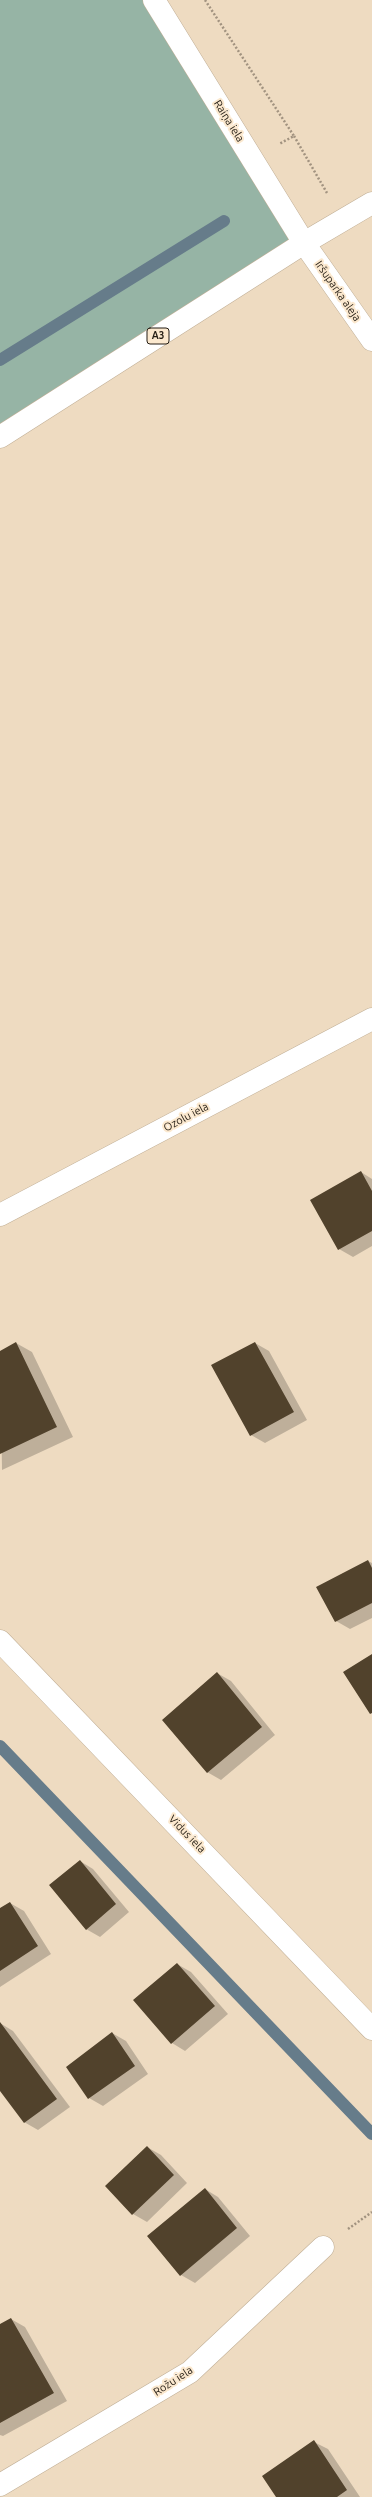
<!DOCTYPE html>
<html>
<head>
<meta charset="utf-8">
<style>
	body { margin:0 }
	canvas { display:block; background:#eedbc1 }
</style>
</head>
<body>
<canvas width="372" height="2497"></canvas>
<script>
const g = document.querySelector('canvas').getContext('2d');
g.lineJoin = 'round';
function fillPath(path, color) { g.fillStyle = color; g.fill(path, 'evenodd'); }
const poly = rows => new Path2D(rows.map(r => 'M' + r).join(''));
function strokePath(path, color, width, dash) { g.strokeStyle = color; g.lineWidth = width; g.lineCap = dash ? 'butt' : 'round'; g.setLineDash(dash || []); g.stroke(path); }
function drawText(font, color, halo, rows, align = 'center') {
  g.font = font + ' Ubuntu,sans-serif'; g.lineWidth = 4; g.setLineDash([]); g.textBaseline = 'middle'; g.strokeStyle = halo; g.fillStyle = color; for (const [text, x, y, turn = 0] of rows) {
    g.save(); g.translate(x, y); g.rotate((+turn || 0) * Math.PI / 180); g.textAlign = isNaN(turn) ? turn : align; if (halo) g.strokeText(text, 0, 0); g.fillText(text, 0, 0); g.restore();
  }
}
fillPath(poly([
	[0,0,154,0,304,243,0,437]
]), '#96b4a5');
fillPath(poly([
	[361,1172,372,1179,372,1246,353,1257,339,1249],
	[16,1343,32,1352,73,1437,2,1470,0,1352],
	[255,1343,269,1351,307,1420,265,1443,251,1435],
	[368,1561,372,1563,372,1618,350,1629,336,1621],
	[217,1673,231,1681,275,1735,221,1780,207,1772],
	[80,1861,93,1869,129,1912,100,1937,86,1929],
	[10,1903,24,1911,51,1954,0,1987,0,1909],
	[177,1964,191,1972,228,2014,185,2051,172,2043],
	[0,2023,13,2031,70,2107,38,2130,24,2122,0,2090],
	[112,2033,126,2041,148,2074,103,2106,89,2098],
	[147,2147,161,2155,187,2183,147,2222,133,2214,106,2186],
	[205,2189,218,2197,250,2236,195,2283,181,2275,148,2236],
	[11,2319,25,2327,67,2401,3,2436,0,2435,0,2325],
	[314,2442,328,2449,360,2497,277,2497]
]), '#0003');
strokePath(poly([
	[0,360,224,221],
	[0,1746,372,2134]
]), '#667c8a', 12);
fillPath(poly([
	[361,1171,372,1191,372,1231,338,1250,310,1200],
	[16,1342,57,1427,0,1454,0,1351],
	[255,1342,294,1412,250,1436,211,1365],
	[368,1560,372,1568,372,1603,335,1622,316,1587],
	[372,1654,372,1713,370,1714,343,1672],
	[217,1672,262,1727,207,1773,162,1720],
	[80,1860,116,1904,86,1930,49,1885],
	[10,1902,38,1946,0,1971,0,1908],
	[177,1963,215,2006,171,2044,133,2000],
	[0,2022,57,2099,24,2123,0,2091],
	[112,2032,135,2066,88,2099,66,2067],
	[147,2146,174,2175,132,2215,105,2186],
	[205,2188,237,2228,180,2276,147,2236],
	[11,2318,54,2393,0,2423,0,2324],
	[314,2440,347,2490,337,2497,276,2497,262,2476]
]), '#51422c');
const street = poly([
	[304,243,372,340],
	[0,1215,372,1019],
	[0,1641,372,2029],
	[0,2485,190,2372,323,2247]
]);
const secondary = poly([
	[154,0,304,243]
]);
const highway = poly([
	[0,437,304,243,372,203]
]);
strokePath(street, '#c1af96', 23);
strokePath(secondary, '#c1af96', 23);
strokePath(highway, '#c1af96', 23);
strokePath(poly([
	[205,0,294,136,279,144],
	[294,136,327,193],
	[348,2229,372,2212]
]), '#a29380', 2.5, [2, 2]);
strokePath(street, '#fff', 22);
strokePath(secondary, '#fff', 22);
strokePath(highway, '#fff', 22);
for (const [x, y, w] of [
	[158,336,22]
]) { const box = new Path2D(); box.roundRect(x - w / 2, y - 8, w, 16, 3); g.fillStyle = '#fbe8ce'; g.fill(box); strokePath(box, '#241d14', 1); }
drawText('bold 10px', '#241d14', null, [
	["A3",158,336]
]);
drawText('11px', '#241d14', '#fbe8ce', [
	["Raiņa iela",229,121,58],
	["Iršuparka aleja",338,291,55],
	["Ozolu iela",186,1117,-28],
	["Vidus iela",187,1834,46],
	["Rožu iela",173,2381,-33]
]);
</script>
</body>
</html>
